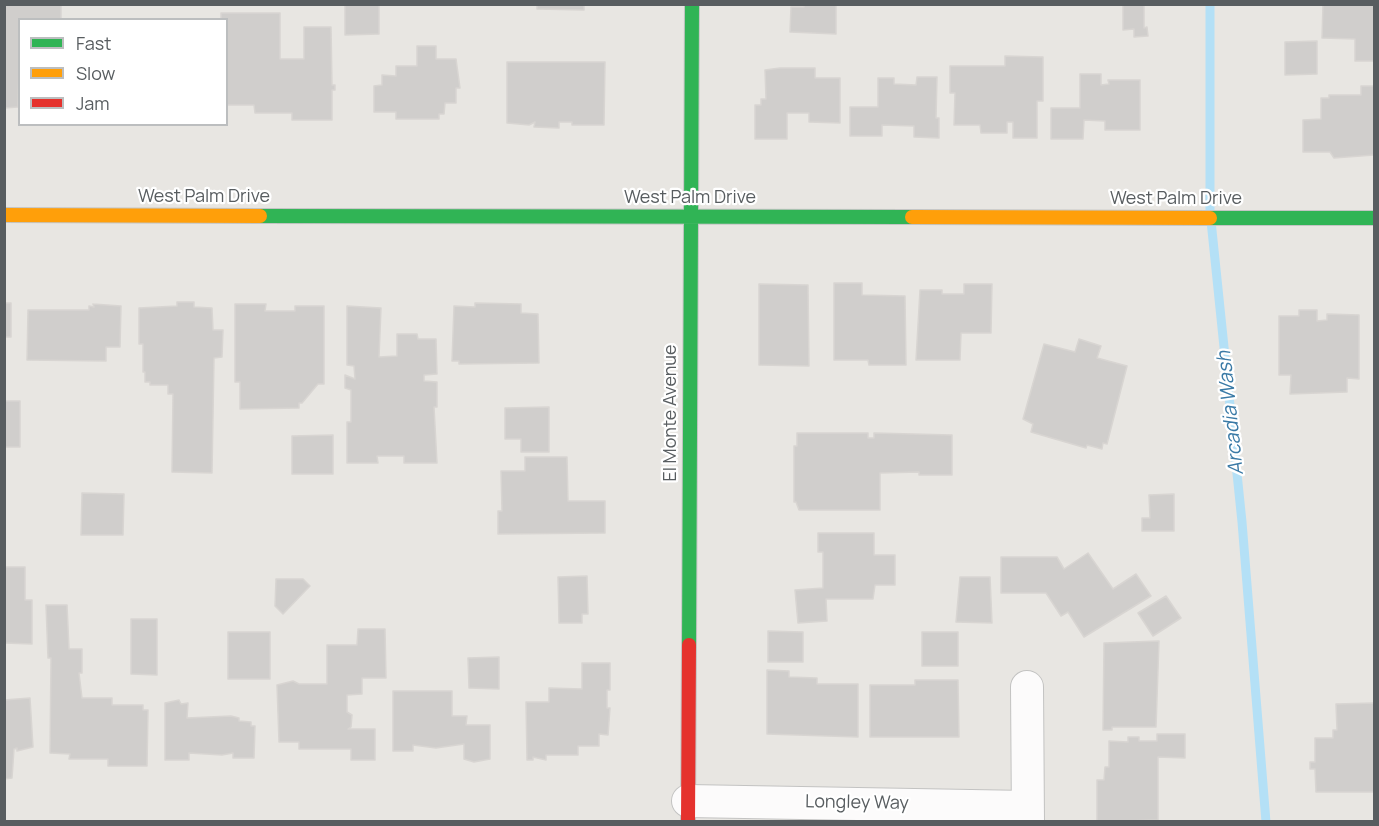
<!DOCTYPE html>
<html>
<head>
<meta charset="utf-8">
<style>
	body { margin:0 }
	#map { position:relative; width:1379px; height:826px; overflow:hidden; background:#e8e6e2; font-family:Manrope,sans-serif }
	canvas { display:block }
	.frame { position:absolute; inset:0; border:6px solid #585d60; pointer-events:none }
	.legend { position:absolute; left:18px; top:18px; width:210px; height:108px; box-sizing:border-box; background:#fff; border:2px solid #bcbebf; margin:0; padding:8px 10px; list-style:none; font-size:18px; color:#585d60 }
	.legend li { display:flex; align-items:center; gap:12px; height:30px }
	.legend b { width:30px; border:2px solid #bcbebf }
</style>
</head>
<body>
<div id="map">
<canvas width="1379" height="826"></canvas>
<div class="frame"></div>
<ul class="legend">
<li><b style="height:8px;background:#30b455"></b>Fast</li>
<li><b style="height:8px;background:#ff9f0a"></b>Slow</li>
<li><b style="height:8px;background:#e5322d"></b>Jam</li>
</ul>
</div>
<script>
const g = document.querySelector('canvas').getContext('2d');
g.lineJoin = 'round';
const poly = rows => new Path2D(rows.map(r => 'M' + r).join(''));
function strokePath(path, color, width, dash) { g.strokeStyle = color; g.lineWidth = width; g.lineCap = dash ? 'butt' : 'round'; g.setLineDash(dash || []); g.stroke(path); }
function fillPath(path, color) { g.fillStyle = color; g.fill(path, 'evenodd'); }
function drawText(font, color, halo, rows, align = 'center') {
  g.font = font + ' Manrope,sans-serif'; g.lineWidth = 4.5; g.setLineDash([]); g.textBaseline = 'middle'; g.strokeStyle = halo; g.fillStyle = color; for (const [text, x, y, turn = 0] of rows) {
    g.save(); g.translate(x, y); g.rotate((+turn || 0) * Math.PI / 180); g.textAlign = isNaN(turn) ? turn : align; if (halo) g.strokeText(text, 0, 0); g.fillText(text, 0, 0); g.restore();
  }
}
strokePath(poly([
	[1210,4,1210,211,1242,522,1266,822]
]), '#b4e0f6', 9);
const building = poly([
	[4,4,61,4,61,20,20,20,18,107,4,108,4,4],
	[345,4,379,4,379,34,345,35,345,4],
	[537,4,584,4,584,10,537,9,537,4],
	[804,4,836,4,836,34,790,32,791,7,804,7,804,4],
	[1123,4,1144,4,1144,28,1147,27,1148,36,1134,37,1134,29,1123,30,1123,4],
	[1323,4,1374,4,1374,61,1355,61,1355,39,1322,38,1323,4],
	[221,13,280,13,280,59,304,59,304,27,331,27,332,85,335,85,335,90,332,90,332,120,292,120,292,113,255,113,254,105,226,105,226,20,221,20,221,13],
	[1317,41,1317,74,1285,75,1285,42,1317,41],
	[417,46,436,46,436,59,456,59,460,88,456,88,456,103,445,103,444,114,439,114,439,119,396,119,396,112,374,112,374,86,382,85,382,75,396,76,396,66,417,66,417,46],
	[1005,56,1043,57,1043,101,1037,101,1037,138,1013,138,1013,122,1007,122,1007,133,981,133,980,125,954,125,955,93,950,93,950,66,1005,66,1005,56],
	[507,62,605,62,604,125,572,125,572,122,559,122,559,128,534,127,535,122,529,125,507,123,507,62],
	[780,68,815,68,815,78,840,78,840,123,809,122,809,113,787,113,787,139,755,139,755,105,761,105,761,99,766,99,765,70,780,68],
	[1080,74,1101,74,1101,85,1109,84,1108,80,1140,80,1140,130,1105,130,1105,121,1084,120,1083,139,1051,139,1051,108,1080,108,1080,74],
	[917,77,937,77,936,118,939,118,939,138,914,137,914,126,882,125,882,136,850,136,850,107,878,107,878,78,894,78,894,84,916,85,917,77],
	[1361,86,1374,86,1374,155,1334,158,1330,152,1303,152,1303,120,1321,119,1321,98,1329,98,1329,95,1361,95,1361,86],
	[834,283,862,283,862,295,905,296,906,365,869,365,868,360,834,360,834,283],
	[759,284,808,285,809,366,759,365,759,284],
	[964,284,992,284,991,333,961,333,960,360,916,360,920,290,942,290,942,294,964,294,964,284],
	[177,302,194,302,194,307,212,308,213,330,223,330,222,357,214,358,212,473,172,472,173,394,168,394,168,385,150,385,150,382,145,382,145,372,143,372,143,344,139,344,139,308,177,306,177,302],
	[4,303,11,303,11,337,4,337,4,303],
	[475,303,521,304,521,313,538,314,539,363,459,364,459,361,452,361,454,306,475,307,475,303],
	[93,304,121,306,120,347,106,347,106,361,27,360,28,310,89,310,89,306,94,307,93,304],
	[235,304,266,304,265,311,295,311,295,306,324,306,324,384,318,384,302,403,299,403,299,408,240,409,240,382,235,382,235,304],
	[347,306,381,308,379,357,397,356,397,334,417,334,418,339,436,339,437,374,424,375,424,381,437,382,437,407,434,407,437,463,404,463,404,456,377,456,378,463,347,463,347,422,351,422,351,390,345,388,345,375,355,379,354,366,347,365,347,306],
	[1299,310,1317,310,1317,321,1327,320,1327,314,1359,315,1359,379,1347,378,1347,392,1290,394,1291,375,1279,375,1279,316,1299,316,1299,310],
	[1079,339,1101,346,1097,358,1127,366,1107,444,1103,443,1102,449,1087,445,1086,448,1031,432,1033,424,1023,419,1044,344,1075,352,1079,339],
	[4,401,20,401,20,447,4,447,4,401],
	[549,407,549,452,521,452,521,439,505,439,505,408,549,407],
	[797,433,868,433,868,438,874,438,874,433,952,435,952,475,919,475,919,472,880,473,880,510,799,510,796,502,794,502,794,446,797,446,797,433],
	[333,435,333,474,292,474,292,436,333,435],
	[525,457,567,457,568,501,605,501,605,533,498,534,498,511,502,511,501,471,525,471,525,457],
	[82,493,124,494,123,535,81,535,82,493],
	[1174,494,1174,531,1142,531,1142,518,1150,518,1149,495,1174,494],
	[818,533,874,533,874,555,895,555,895,585,875,585,873,599,826,599,827,621,798,623,795,590,823,588,823,552,818,552,818,533],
	[1088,553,1113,589,1136,574,1151,596,1084,637,1068,612,1061,616,1046,593,1001,593,1001,557,1057,557,1064,569,1088,553],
	[4,567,25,567,25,600,32,600,32,644,4,643,4,567],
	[587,576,588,614,582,614,582,623,559,623,558,577,587,576],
	[960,577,990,577,992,623,956,622,960,577],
	[276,579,303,579,310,586,283,614,275,606,276,579],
	[1166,596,1181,618,1153,636,1138,613,1166,596],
	[46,605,67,605,69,649,82,649,82,673,79,673,82,698,112,698,112,705,143,705,143,710,148,710,147,766,108,766,108,759,69,759,70,754,50,753,51,658,48,658,46,605],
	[131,619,157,619,157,675,131,674,131,619],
	[358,629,385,629,386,678,362,678,362,694,347,695,347,712,352,715,351,727,348,729,375,729,375,760,351,760,351,749,299,749,299,742,279,742,277,685,293,681,299,684,327,684,327,645,357,645,358,629],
	[768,631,803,632,803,662,768,662,768,631],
	[228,632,270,632,270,679,228,679,228,632],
	[922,632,958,632,958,666,922,666,922,632],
	[1159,641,1156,727,1112,727,1112,730,1103,730,1104,643,1159,641],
	[499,657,499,689,469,688,468,658,499,657],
	[582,663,610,663,610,690,607,690,607,708,610,708,608,735,599,734,599,746,578,746,578,755,546,755,546,760,533,757,533,760,527,760,526,702,549,702,549,688,582,689,582,663],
	[767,670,789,671,789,677,817,678,817,684,858,684,858,737,767,734,767,670],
	[915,680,958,680,959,737,870,737,870,685,915,685,915,680],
	[393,691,452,691,452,716,467,716,466,725,490,725,490,759,474,762,464,759,464,744,436,748,413,745,413,751,393,751,393,691],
	[30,698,33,747,17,751,17,748,14,749,12,778,4,779,4,700,30,698],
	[179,700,181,704,188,703,187,718,231,716,239,718,239,721,251,722,251,726,255,726,254,758,233,758,233,753,222,755,189,753,189,760,165,760,165,703,179,700],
	[1374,703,1374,792,1316,792,1315,769,1310,769,1310,762,1315,762,1315,738,1333,738,1333,730,1337,730,1336,704,1374,703],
	[1157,734,1185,734,1185,758,1158,757,1158,820,1097,822,1097,780,1104,780,1105,767,1109,767,1109,741,1128,742,1128,737,1139,737,1139,741,1157,741,1157,734]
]);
fillPath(building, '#d0cecc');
strokePath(building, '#d8d5d2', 1.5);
const street = poly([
	[1027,687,1028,822],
	[688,801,1027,807]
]);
const fast = poly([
	[260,216,912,217],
	[1210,218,1374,218],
	[689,645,692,4]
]);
const slow = poly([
	[4,215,260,216],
	[912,217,1210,218]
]);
const jam = poly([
	[688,822,689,645]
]);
strokePath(street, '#c3c3c2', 34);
strokePath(fast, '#c4c5c4', 16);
strokePath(slow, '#c4c5c4', 16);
strokePath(jam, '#c4c5c4', 16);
strokePath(street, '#fcfbfb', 32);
strokePath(fast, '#30b455', 14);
strokePath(slow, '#ff9f0a', 14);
strokePath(jam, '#e5322d', 14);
drawText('18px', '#585d60', '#fff', [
	["West Palm Drive",204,197],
	["West Palm Drive",690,198],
	["West Palm Drive",1176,199],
	["El Monte Avenue",671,413,-90],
	["Longley Way",857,803,1]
]);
drawText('italic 20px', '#3a7aa6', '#fff', [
	["Arcadia Wash",1231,413,-96]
]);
</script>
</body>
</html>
